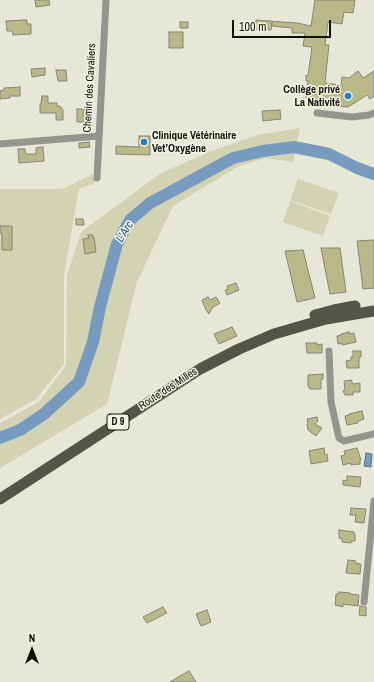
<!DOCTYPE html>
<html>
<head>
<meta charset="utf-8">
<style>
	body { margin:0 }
	#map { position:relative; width:374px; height:682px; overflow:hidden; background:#e7e7d7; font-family:"Archivo Narrow",sans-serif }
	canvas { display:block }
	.north { position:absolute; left:12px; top:630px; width:40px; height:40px; -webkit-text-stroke:3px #f4f4e4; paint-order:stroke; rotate:0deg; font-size:11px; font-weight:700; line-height:16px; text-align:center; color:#0f0e09 }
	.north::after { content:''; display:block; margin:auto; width:14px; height:18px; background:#0f0e09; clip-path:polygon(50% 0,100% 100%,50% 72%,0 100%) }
	.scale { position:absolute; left:232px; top:20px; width:99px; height:18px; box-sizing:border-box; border:2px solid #0f0e09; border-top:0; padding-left:5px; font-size:12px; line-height:14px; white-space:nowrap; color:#0f0e09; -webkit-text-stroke:3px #f4f4e4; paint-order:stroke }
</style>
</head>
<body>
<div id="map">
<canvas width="374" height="682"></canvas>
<div class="north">N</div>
<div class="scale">100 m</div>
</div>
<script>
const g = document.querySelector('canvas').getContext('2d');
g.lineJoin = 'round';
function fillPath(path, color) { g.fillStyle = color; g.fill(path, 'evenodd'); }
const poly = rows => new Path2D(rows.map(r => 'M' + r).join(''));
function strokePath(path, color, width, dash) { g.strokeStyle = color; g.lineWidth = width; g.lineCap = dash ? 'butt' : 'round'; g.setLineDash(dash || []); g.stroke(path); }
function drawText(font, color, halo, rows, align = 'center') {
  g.font = font + ' "Archivo Narrow",sans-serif'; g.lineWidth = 3; g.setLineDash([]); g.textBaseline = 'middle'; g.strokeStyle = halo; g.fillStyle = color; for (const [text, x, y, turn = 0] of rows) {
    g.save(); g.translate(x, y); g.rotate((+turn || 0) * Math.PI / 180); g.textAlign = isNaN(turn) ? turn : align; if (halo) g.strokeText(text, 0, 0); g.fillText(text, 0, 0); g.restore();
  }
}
fillPath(poly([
	[300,128,293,162,266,158,239,166,173,206,137,282,107,404,0,468,0,423,39,402,66,365,67,275,81,232,161,173,209,152,257,135],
	[93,174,95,183,79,189,64,275,64,364,36,399,0,419,0,189,62,189],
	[298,179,339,193,331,214,290,200],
	[290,201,330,216,323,236,283,222]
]), '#d3d2b3');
const water = poly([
	[366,453,372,454,371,467,364,466,366,453]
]);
fillPath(water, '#779bbe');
strokePath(water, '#587188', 1);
strokePath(poly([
	[0,438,20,430,44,414,79,382,93,342,100,307,117,244,130,220,150,203,233,158,263,151,294,147,329,154,357,168,374,174]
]), '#779bbe', 12);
const building = poly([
	[35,0,49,0,50,5,36,7,35,0],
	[315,0,355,0,353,13,344,12,342,24,328,22,325,45,329,45,325,83,341,85,342,77,349,78,358,71,363,78,374,71,374,96,370,99,367,95,348,107,337,106,337,102,306,98,308,81,306,81,306,75,308,76,312,47,303,46,305,33,292,33,292,28,272,26,272,22,271,30,255,29,256,20,297,23,311,26,315,0],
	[24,20,27,20,27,24,31,24,31,34,13,35,12,31,7,31,6,21,24,20],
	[180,22,188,22,188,28,180,28,180,22],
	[169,32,183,32,183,48,169,48,169,32],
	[45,68,45,75,32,77,31,69,45,68],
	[56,70,66,70,67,81,58,81,56,70],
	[20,87,20,96,10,96,10,98,0,99,0,91,4,90,4,88,20,87],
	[42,96,48,96,48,103,57,103,57,106,60,106,63,110,63,120,56,120,56,113,40,113,40,104,41,104,42,96],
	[77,109,84,109,84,117,91,117,92,126,83,126,83,122,77,122,77,109],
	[280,110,281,119,263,121,262,111,280,110],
	[139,136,150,136,150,155,116,154,116,146,139,147,139,136],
	[89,142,90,147,79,148,79,143,89,142],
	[43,147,44,161,19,163,18,149,25,149,26,154,36,154,36,148,43,147],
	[76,219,83,219,84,225,76,225,76,219],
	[0,226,12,226,12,250,2,250,2,233,0,233,0,226],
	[88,235,93,235,93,237,94,237,96,252,85,254,83,239,89,238,88,235],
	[374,240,374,288,363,289,357,241,374,240],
	[321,248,340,248,346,292,330,294,321,248],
	[303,250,315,298,297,302,285,251,303,250],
	[236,283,239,290,227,295,225,290,228,289,227,286,236,283],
	[208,297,210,300,216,297,220,303,212,308,209,314,206,310,202,300,208,297],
	[232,327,237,336,219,344,214,334,232,327],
	[349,332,349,334,354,333,356,342,342,345,342,343,338,344,337,336,341,335,341,334,349,332],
	[306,343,317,343,317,345,322,344,322,353,307,353,306,343],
	[353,351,361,351,361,357,359,357,359,368,347,368,346,361,351,360,351,357,353,357,353,351],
	[323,374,323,379,321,379,321,389,310,389,309,387,308,387,308,375,323,374],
	[351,380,353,384,360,383,360,392,353,392,353,395,345,395,343,391,345,390,344,381,351,380],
	[362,411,364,419,358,421,358,423,347,425,345,416,349,415,349,414,362,411],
	[317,417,318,421,315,424,322,428,316,436,308,430,307,424,308,424,307,419,317,417],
	[324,448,325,455,327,454,328,461,311,464,309,451,324,448],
	[357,448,361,460,360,460,360,464,351,465,351,463,343,465,341,456,345,455,344,451,357,448],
	[347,476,361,477,360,487,343,485,343,480,347,481,347,476],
	[351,508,366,509,364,523,355,522,356,515,350,515,351,508],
	[339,530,354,532,354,534,355,534,355,541,351,541,351,543,342,542,342,539,339,538,339,530],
	[348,560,356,561,355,563,361,564,360,574,346,573,348,560],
	[339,592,350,593,350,594,359,595,358,606,343,604,343,607,335,605,336,594,338,594,339,592],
	[360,606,366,607,366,616,359,615,360,606],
	[163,607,167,613,147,623,143,617,163,607],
	[207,610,211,622,201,626,196,614,207,610],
	[189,671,196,682,170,682,180,676,189,671]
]);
fillPath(building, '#bab888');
strokePath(building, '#858576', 1);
strokePath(poly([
	[317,113,352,117,369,115,374,113],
	[0,144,99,136],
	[97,178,106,0],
	[329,351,331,402,339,438,344,441,374,434],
	[364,602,374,501]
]), '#95958f', 7);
strokePath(poly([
	[315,315,334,310,355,306],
	[0,499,200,369,239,349,274,334,305,325,326,319,374,311]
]), '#545448', 11);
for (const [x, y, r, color] of [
	[348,96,4,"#1c80cb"],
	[144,142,4,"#1c80cb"]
]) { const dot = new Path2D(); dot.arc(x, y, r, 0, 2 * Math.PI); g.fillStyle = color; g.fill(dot); strokePath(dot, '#f4f4e4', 1.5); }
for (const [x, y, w] of [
	[118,422,22]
]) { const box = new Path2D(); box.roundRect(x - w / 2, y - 8, w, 16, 3); g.fillStyle = '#f4f4e4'; g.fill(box); strokePath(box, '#0f0e09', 1); }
drawText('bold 10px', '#0f0e09', null, [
	["D 9",118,422]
]);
drawText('11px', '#0f0e09', '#f4f4e4', [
	["Chemin des Cavaliers",90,88,-87],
	["Route des Milles",168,389,-33]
]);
drawText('bold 11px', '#0f0e09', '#f4f4e4', [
	["Collège privé",340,90],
	["La Nativité",340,103],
	["Clinique Vétérinaire",152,136,"left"],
	["Vet’Oxygène",152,149,"left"]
], 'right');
drawText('italic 12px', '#225987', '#f4f4e4', [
	["L'Arc",125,232,-58]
]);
</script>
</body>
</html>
